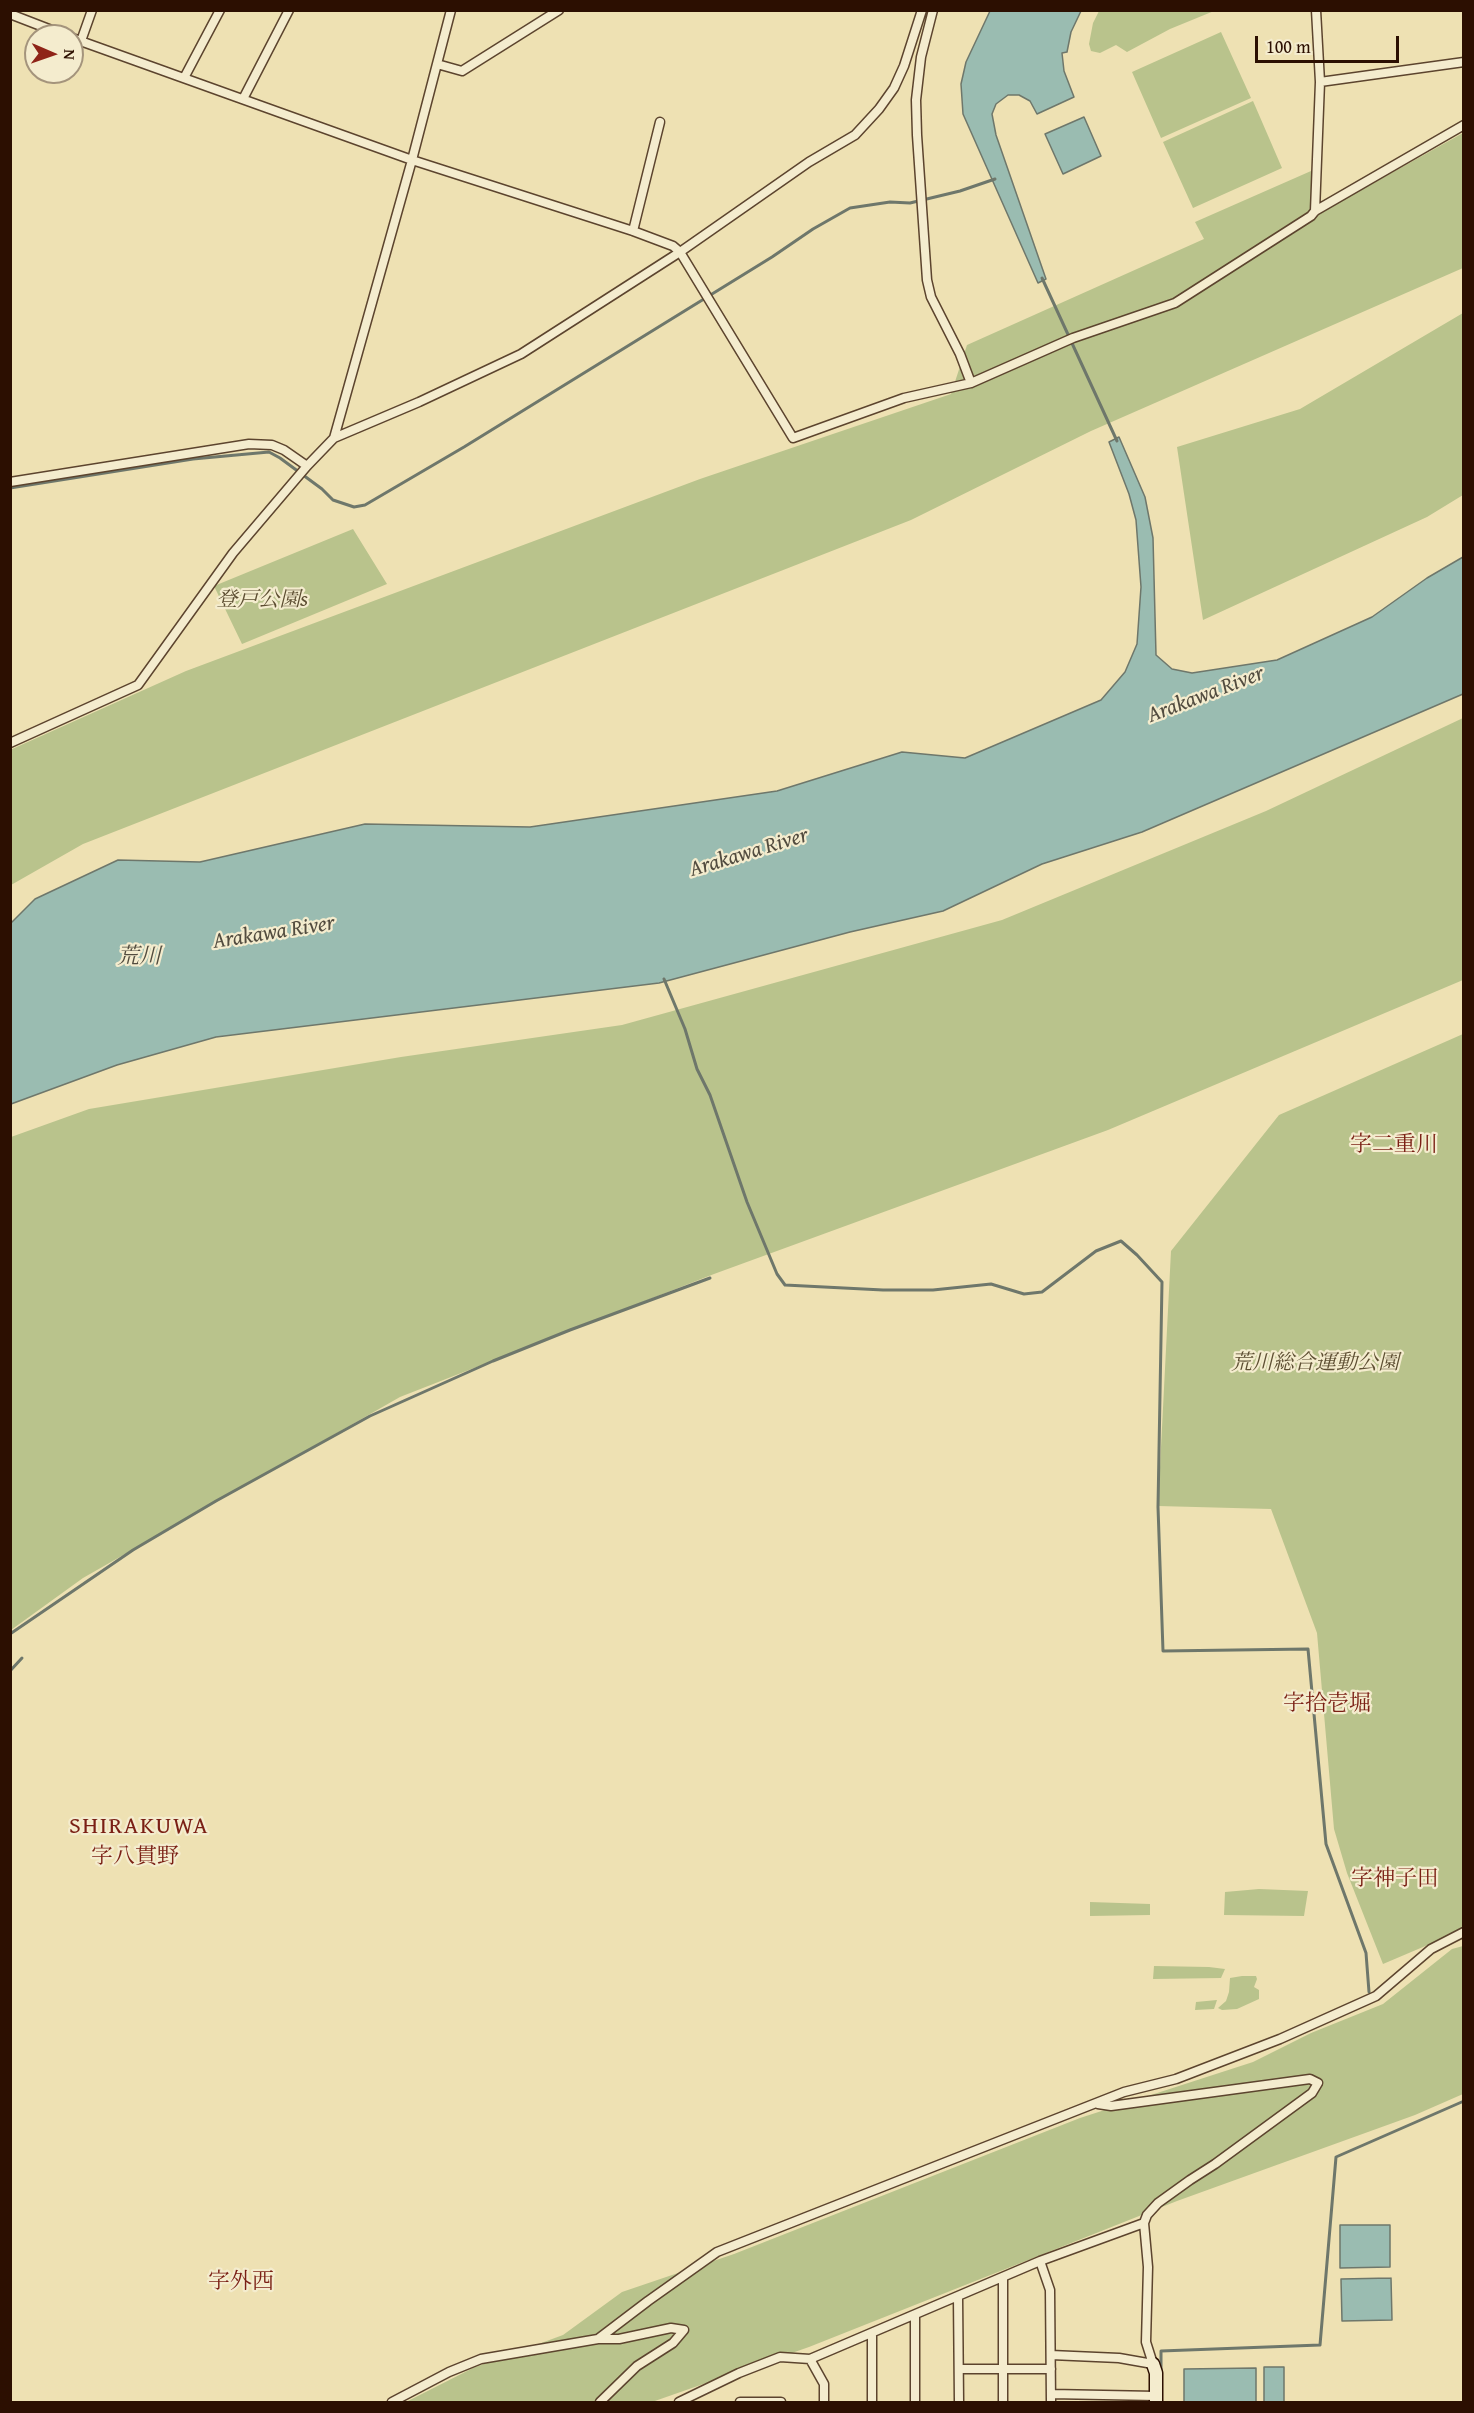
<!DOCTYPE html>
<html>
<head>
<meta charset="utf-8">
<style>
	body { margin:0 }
	#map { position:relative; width:1474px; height:2413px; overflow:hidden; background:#eee1b3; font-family:"Gentium Book Plus",serif }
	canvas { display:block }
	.frame { position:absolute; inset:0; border:12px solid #2c0f01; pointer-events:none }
	.north { position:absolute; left:24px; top:24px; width:60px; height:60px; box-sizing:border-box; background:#f4ecce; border:2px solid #a4947c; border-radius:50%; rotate:92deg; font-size:16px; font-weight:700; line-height:24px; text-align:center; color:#2c0f01 }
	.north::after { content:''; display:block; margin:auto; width:21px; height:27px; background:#8f2418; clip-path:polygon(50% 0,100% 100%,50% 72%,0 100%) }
	.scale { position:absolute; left:1255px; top:36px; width:144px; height:27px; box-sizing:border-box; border:3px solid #2c0f01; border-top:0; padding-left:8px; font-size:18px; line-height:21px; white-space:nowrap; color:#2c0f01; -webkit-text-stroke:4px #f4ecce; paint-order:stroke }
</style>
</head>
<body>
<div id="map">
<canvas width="1474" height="2413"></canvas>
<div class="frame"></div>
<div class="north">N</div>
<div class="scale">100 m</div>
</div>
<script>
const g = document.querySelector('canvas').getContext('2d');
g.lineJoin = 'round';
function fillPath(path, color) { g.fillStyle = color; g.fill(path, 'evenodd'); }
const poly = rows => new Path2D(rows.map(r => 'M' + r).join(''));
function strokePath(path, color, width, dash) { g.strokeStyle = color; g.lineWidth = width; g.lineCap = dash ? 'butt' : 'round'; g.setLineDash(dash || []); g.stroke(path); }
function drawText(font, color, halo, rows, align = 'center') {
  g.font = font + ' "Gentium Book Plus","Noto Serif JP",serif'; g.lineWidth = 4.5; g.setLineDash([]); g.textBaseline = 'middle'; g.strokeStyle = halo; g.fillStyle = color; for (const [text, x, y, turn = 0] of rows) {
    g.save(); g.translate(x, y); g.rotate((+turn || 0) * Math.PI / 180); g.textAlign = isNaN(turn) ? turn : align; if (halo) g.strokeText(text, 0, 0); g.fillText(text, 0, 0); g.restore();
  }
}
fillPath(poly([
	[1099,11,1099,10,1214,11,1170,29,1127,52,1116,45,1100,53,1091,51,1089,44,1093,23],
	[1221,32,1251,98,1161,138,1132,72],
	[1253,101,1282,168,1193,208,1163,142],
	[1463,133,1463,268,1091,431,911,520,83,844,11,885,10,750,186,671,700,479,951,394,967,345,1204,239,1195,222,1311,171,1320,213],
	[1463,313,1463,495,1427,517,1203,620,1177,447,1300,409],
	[353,529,387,584,242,644,214,586],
	[1463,718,1463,980,1108,1130,714,1274,400,1397,83,1578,11,1630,11,1137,89,1109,401,1057,622,1025,1002,920,1266,811],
	[1463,1034,1463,1930,1383,1964,1347,1873,1334,1829,1317,1633,1271,1509,1158,1506,1171,1251,1279,1115],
	[1259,1889,1308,1891,1304,1916,1224,1915,1225,1892],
	[1090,1902,1150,1904,1150,1915,1090,1916],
	[1463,1946,1463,2094,1415,2115,1177,2201,809,2347,652,2402,406,2402,473,2368,563,2335,622,2292,734,2254,1080,2118,1253,2062,1311,2033,1383,2004,1452,1949],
	[1154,1966,1209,1967,1225,1969,1221,1978,1153,1979],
	[1242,1976,1256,1976,1257,1979,1254,1987,1259,1990,1259,1999,1237,2009,1222,2010,1218,2008,1226,2001,1229,1992,1230,1978],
	[1217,2000,1214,2009,1195,2010,1196,2002]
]), '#b9c38c');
const water = poly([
	[990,11,1081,11,1071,32,1067,52,1062,53,1064,71,1074,97,1037,114,1030,101,1019,95,1008,95,996,104,992,114,996,135,1046,279,1038,283,963,114,961,84,966,62,990,11],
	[1084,117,1101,156,1063,174,1045,134,1084,117],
	[1119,437,1145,497,1153,538,1156,655,1172,669,1192,673,1277,660,1372,617,1427,578,1463,557,1463,694,1142,832,1042,864,943,911,850,932,659,983,216,1037,117,1065,11,1104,11,923,35,899,118,860,200,862,365,824,530,827,777,791,902,752,965,758,1101,700,1125,672,1137,644,1141,587,1136,520,1129,494,1109,442,1119,437],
	[1340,2225,1390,2225,1390,2267,1340,2268,1340,2225],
	[1391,2278,1392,2320,1342,2321,1341,2279,1391,2278],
	[1264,2367,1284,2367,1284,2402,1264,2402,1264,2367],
	[1256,2368,1256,2402,1184,2402,1184,2369,1256,2368]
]);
fillPath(water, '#9abcb1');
strokePath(water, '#6e776b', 1.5);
strokePath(poly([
	[1042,278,1117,441],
	[10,488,193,459,269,452,280,458,322,489,333,500,354,507,365,505,464,447,772,257,813,229,850,208,890,202,910,203,960,191,995,179],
	[664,979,685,1029,697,1069,710,1095,747,1202,777,1274,785,1285,883,1290,933,1290,991,1284,1024,1294,1042,1292,1096,1251,1121,1241,1137,1255,1162,1282,1158,1507,1163,1651,1308,1649,1326,1844,1366,1953,1369,1992],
	[10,1634,133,1550,216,1501,370,1416,493,1361,570,1330,710,1278],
	[10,1671,22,1658],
	[1161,2371,1161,2351,1320,2345,1336,2157,1464,2101]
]), '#6e776b', 3);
const street = poly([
	[933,10,921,57,916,100,917,135,927,280,931,297,960,354,971,383],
	[10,14,67,36],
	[72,38,412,160,633,231,673,246,680,252,793,438,904,398,971,383,1073,338,1175,303,1311,216,1315,211,1464,125],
	[81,41,92,10],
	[437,64,462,71,559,10],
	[184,78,220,10],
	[1320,82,1464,62],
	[243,99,289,10],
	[1315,211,1320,82,1316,10],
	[633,231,660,122],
	[334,438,412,160,451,10],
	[10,482,249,444,272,445,284,450,307,466],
	[10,743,138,685,233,553,307,466,334,438,419,402,521,354,680,252,809,162,855,135,879,109,894,88,904,66,922,10],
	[1098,2104,1111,2106,1310,2079,1318,2083,1312,2093,1215,2164,1190,2180,1158,2203,1147,2215,1144,2223,1148,2267,1146,2342,1153,2364],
	[1040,2261,1050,2290,1051,2402],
	[1003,2277,1003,2402],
	[958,2297,959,2402],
	[915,2315,915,2402],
	[872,2333,872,2402],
	[599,2339,619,2339,671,2328,684,2330,673,2343,637,2366,600,2402],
	[1051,2355,1119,2358,1153,2364],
	[810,2359,824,2384,824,2402],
	[959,2369,1051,2369],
	[1051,2394,1156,2396],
	[392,2402,449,2372,481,2359,598,2339,648,2301,717,2252,1124,2092,1176,2079,1280,2039,1376,1996,1431,1949,1464,1932],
	[679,2402,739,2373,780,2357,810,2359,1040,2261,1144,2223],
	[740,2402,781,2402]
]);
const secondary = poly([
	[1153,2364,1156,2373,1156,2402]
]);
strokePath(street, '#5c442e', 11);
strokePath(secondary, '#2c0f01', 15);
strokePath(street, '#f4ecce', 8);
strokePath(secondary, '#f4ecce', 12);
drawText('italic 21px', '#5d4e32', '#f4ecce', [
	["登戸公園s",262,601],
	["荒川総合運動公園",1315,1364]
]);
drawText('italic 22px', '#524c3f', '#f4ecce', [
	["Arakawa River",1206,695,-21],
	["Arakawa River",749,853,-17],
	["Arakawa River",274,933,-9],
	["荒川",139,957]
]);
drawText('22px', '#7a1f14', '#f4ecce', [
	["字二重川",1394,1145],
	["字拾壱堀",1327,1704],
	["字八貫野",135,1857],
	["字神子田",1395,1879],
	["字外西",241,2282]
]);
g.letterSpacing = '1.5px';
drawText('24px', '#7a1f14', '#f4ecce', [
	["SHIRAKUWA",139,1827]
]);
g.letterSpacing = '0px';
</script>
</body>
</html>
